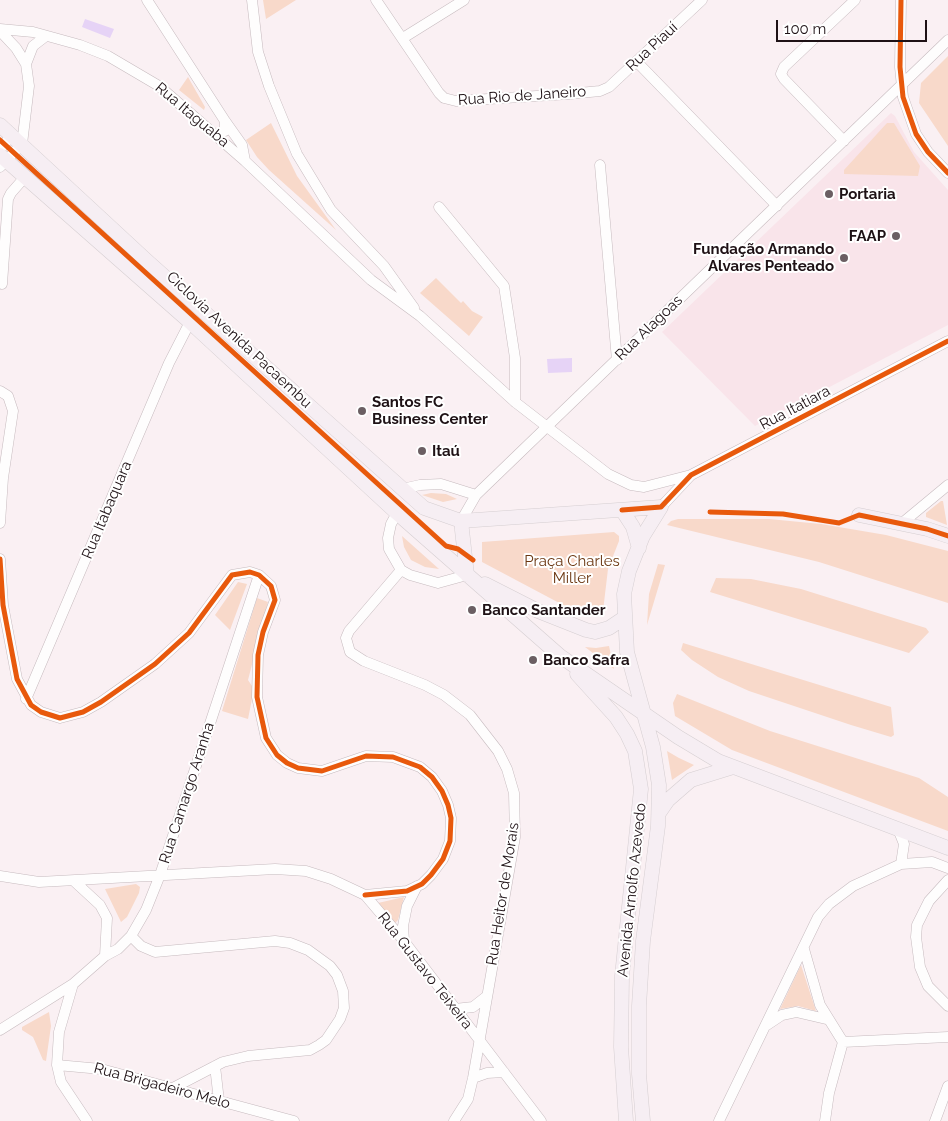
<!DOCTYPE html>
<html>
<head>
<meta charset="utf-8">
<style>
	body { margin:0 }
	#map { position:relative; width:948px; height:1121px; overflow:hidden; background:#faf0f3; font-family:Raleway,sans-serif }
	canvas { display:block }
	.scale { position:absolute; left:776px; top:20px; width:151px; height:22px; box-sizing:border-box; border:2px solid #1e1115; border-top:0; padding-left:6px; font-size:15px; line-height:18px; white-space:nowrap; color:#1e1115; -webkit-text-stroke:4px #fff; paint-order:stroke }
</style>
</head>
<body>
<div id="map">
<canvas width="948" height="1121"></canvas>
<div class="scale">100 m</div>
</div>
<script>
const g = document.querySelector('canvas').getContext('2d');
g.lineJoin = 'round';
function fillPath(path, color) { g.fillStyle = color; g.fill(path, 'evenodd'); }
const poly = rows => new Path2D(rows.map(r => 'M' + r).join(''));
function strokePath(path, color, width, dash) { g.strokeStyle = color; g.lineWidth = width; g.lineCap = dash ? 'butt' : 'round'; g.setLineDash(dash || []); g.stroke(path); }
function drawText(font, color, halo, rows, align = 'center') {
  g.font = font + ' Raleway,sans-serif'; g.lineWidth = 4; g.setLineDash([]); g.textBaseline = 'middle'; g.strokeStyle = halo; g.fillStyle = color; for (const [text, x, y, turn = 0] of rows) {
    g.save(); g.translate(x, y); g.rotate((+turn || 0) * Math.PI / 180); g.textAlign = isNaN(turn) ? turn : align; if (halo) g.strokeText(text, 0, 0); g.fillText(text, 0, 0); g.restore();
  }
}
fillPath(poly([
	[891,113,895,116,914,152,948,190,948,325,755,426,662,332]
]), '#f9e4ea');
fillPath(poly([
	[263,0,296,0,266,19],
	[948,56,948,146,919,103,921,83],
	[188,77,205,107,204,110,179,90],
	[271,123,297,176,336,230,269,170,257,157,246,140],
	[887,123,894,123,920,166,918,176,844,174,844,170],
	[436,278,461,303,463,301,472,311,483,317,469,336,420,293],
	[431,493,446,494,457,499,443,502,422,495],
	[941,501,943,501,947,525,926,517,926,513],
	[678,519,769,519,821,524,886,535,948,551,948,603,819,562,667,525,671,521],
	[614,532,619,536,619,541,608,569,603,611,598,616,580,614,482,562,482,542],
	[402,536,439,569,425,567,411,560,404,547],
	[658,564,665,565,647,625,649,594],
	[716,578,751,579,801,589,926,628,929,632,909,653,710,592],
	[238,582,247,584,230,630,215,615],
	[257,598,268,602,248,680,254,689,248,719,222,711],
	[683,643,891,707,894,735,891,737,851,725,749,691,718,677,692,660,681,650],
	[609,646,614,669,585,647,596,648],
	[677,694,770,731,919,778,948,797,948,831,732,750,675,716,673,703],
	[667,751,679,758,694,765,672,780],
	[136,884,140,887,139,893,127,917,121,922,105,889],
	[404,897,398,920,395,923,378,903],
	[801,965,816,1011,798,1006,780,1009],
	[49,1012,51,1026,46,1061,43,1060,33,1037,22,1030,22,1027]
]), '#f8d9ca');
fillPath(poly([
	[85,19,114,29,110,38,82,27],
	[572,358,572,372,548,373,547,359]
]), '#e6d3f6');
const minor = poly([
	[147,0,225,121],
	[252,0,258,52,269,86,297,154,331,210,384,266,414,308],
	[376,0,439,93,444,98,456,101,569,94,600,91,609,87,702,0],
	[901,0,900,67,903,97,916,134,928,152,948,173],
	[0,29,33,32,80,45,108,56,159,86,245,161,371,280,420,316,515,402,608,474,631,485,644,487,691,475],
	[0,31,16,48,26,64,29,86,22,144,0,167],
	[403,38,464,0],
	[637,62,777,206],
	[26,64,33,46,46,36],
	[216,135,225,131,225,121,242,145,245,161],
	[844,141,784,79,781,74,784,67,855,0],
	[0,149,12,135],
	[600,165,617,360],
	[439,207,504,286,515,358,515,402],
	[2,284,8,199,11,193,25,177],
	[0,391,8,396,13,411,3,478,0,523],
	[402,489,420,485,441,484,476,495],
	[661,507,691,475,948,341],
	[397,513,391,524,388,538,389,549,401,570,410,575,438,583,467,575],
	[461,521,476,495,948,40],
	[901,524,948,485],
	[0,559,3,605,17,679,31,705,41,712,60,718,83,712,101,702,155,664,189,633,232,575,250,572,259,575,271,586,275,600,263,632,258,655,257,697,266,738,277,755,287,763,298,768,322,771,366,756,393,757,420,767,432,777,442,791,448,805,451,818,450,841,443,859,431,875,422,884,407,891,365,895],
	[401,570,349,631,346,638,350,652,364,661,425,685,444,695,470,715,498,751,507,769,514,793,515,837,473,1078,468,1099,454,1121],
	[26,699,169,363,190,322],
	[898,829,904,844,901,864],
	[0,876,39,882,275,869,306,871,331,879,365,895,404,941,541,1121],
	[948,880,929,901,917,925,916,937,920,967,928,986,948,1006],
	[74,881,100,905,107,918,105,956],
	[131,936,141,946,155,952,275,941,290,943,308,950,330,966,337,975,343,991,344,1008,340,1019,326,1040,319,1045,310,1050,248,1056,223,1062,173,1088],
	[404,941,403,926,407,906,417,886],
	[804,949,820,1005,843,1042,829,1093,825,1121],
	[73,984,59,1032,57,1065,61,1082,87,1121],
	[455,1009,473,1007,487,996],
	[767,1025,782,1015,796,1012,826,1019],
	[0,1030,73,984,105,956,118,949,131,936,146,910,160,875,259,575],
	[843,1042,948,1037],
	[57,1065,101,1069,294,1121],
	[215,1066,219,1101],
	[473,1078,487,1073,504,1072],
	[719,1121,818,917,829,904,853,886,901,864,932,862,948,868],
	[935,1121,948,1086]
]);
const major = poly([
	[0,125,147,261,424,508,461,521,661,507],
	[0,155,190,322,397,513,560,656,678,737,718,761,948,848],
	[622,510,633,527,639,548],
	[859,515,927,529,948,536],
	[461,521,467,575],
	[485,584,538,611,586,630,595,632,609,628,624,618],
	[577,674,616,717,627,734,635,751,641,789,622,976,621,1047,626,1121],
	[659,813,668,800,691,780,733,767],
	[643,1121,639,1074,639,1006,643,941,658,826,659,785,653,747,627,652,624,594,629,571,643,536,661,507]
]);
strokePath(minor, '#c6babe', 11);
strokePath(major, '#d5ced1', 15);
strokePath(minor, '#fefdfd', 10);
strokePath(major, '#f6eef3', 14);
strokePath(poly([
	[901,0,900,67,903,97,916,134,928,152,948,173],
	[0,140,446,546,458,549,473,560],
	[622,510,661,507,691,475,948,341],
	[710,512,783,514,839,523,859,515,927,529,948,536],
	[0,559,3,605,17,679,31,705,41,712,60,718,83,712,101,702,155,664,189,633,232,575,250,572,259,575,271,586,275,600,263,632,258,655,257,697,266,738,277,755,287,763,298,768,322,771,366,756,393,757,420,767,432,777,442,791,448,805,451,818,450,841,443,859,431,875,422,884,407,891,365,895]
]), '#e8590c', 5);
for (const [x, y, r, color] of [
	[829,194,5,"#6b5f63"],
	[896,236,5,"#6b5f63"],
	[844,258,5,"#6b5f63"],
	[362,411,5,"#6b5f63"],
	[422,451,5,"#6b5f63"],
	[472,610,5,"#6b5f63"],
	[533,660,5,"#6b5f63"]
]) { const dot = new Path2D(); dot.arc(x, y, r, 0, 2 * Math.PI); g.fillStyle = color; g.fill(dot); strokePath(dot, '#fff', 2); }
drawText('15px', '#1e1115', '#fff', [
	["Rua Piauí",652,47,-43],
	["Rua Rio de Janeiro",522,96,-4],
	["Rua Itaguaba",192,115,40],
	["Rua Alagoas",649,328,-44],
	["Ciclovia Avenida Pacaembu",239,340,43],
	["Rua Itatiara",795,408,-28],
	["Rua Itabaquara",107,510,-67],
	["Rua Camargo Aranha",187,793,-72],
	["Avenida Arnolfo Azevedo",632,890,-84],
	["Rua Heitor de Morais",503,894,-81],
	["Rua Gustavo Teixeira",425,971,52],
	["Rua Brigadeiro Melo",162,1086,15]
]);
drawText('bold 15px', '#1e1115', '#fff', [
	["Portaria",839,194],
	["FAAP",886,236,"right"],
	["Fundação Armando",834,249,"right"],
	["Alvares Penteado",834,266,"right"],
	["Santos FC",372,402],
	["Business Center",372,419],
	["Itaú",432,451],
	["Banco Santander",482,610],
	["Banco Safra",543,660]
], 'left');
drawText('15px', '#6b3711', '#fff', [
	["Praça Charles",572,561],
	["Miller",572,578]
]);
</script>
</body>
</html>
